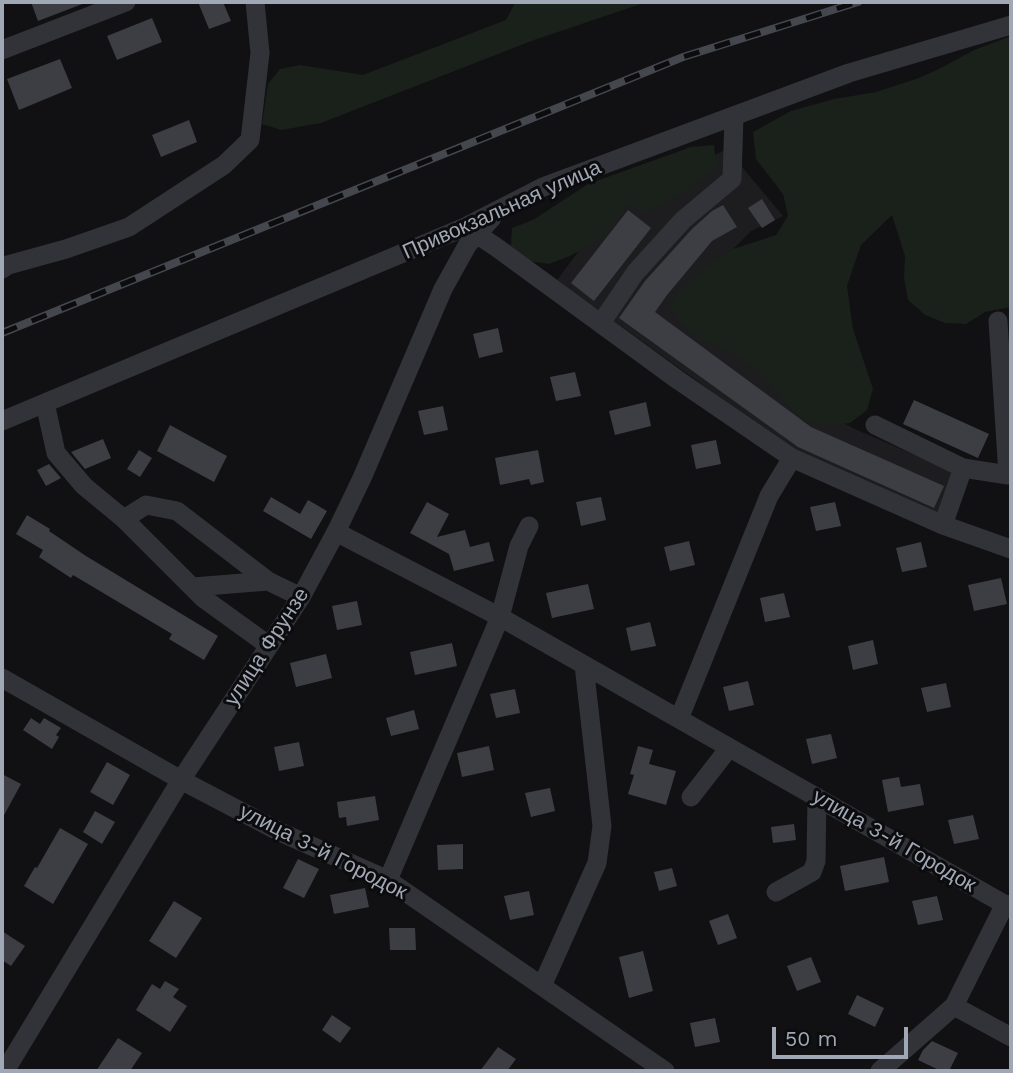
<!DOCTYPE html>
<html>
<head>
<meta charset="utf-8">
<style>
	body { margin:0 }
	#map { position:relative; width:1013px; height:1073px; overflow:hidden; background:#111113; font-family:"Work Sans",sans-serif }
	canvas { display:block }
	.frame { position:absolute; inset:0; border:4px solid #a1a8b5; pointer-events:none }
	.scale { position:absolute; left:772px; top:1027px; width:136px; height:32px; box-sizing:border-box; border:4px solid #a1a8b5; border-top:0; padding-left:9px; font-size:21px; line-height:24px; white-space:nowrap; color:#a1a8b5; -webkit-text-stroke:5px #0c0c0e; paint-order:stroke }
</style>
</head>
<body>
<div id="map">
<canvas width="1013" height="1073"></canvas>
<div class="frame"></div>
<div class="scale">50 m</div>
</div>
<script>
const g = document.querySelector('canvas').getContext('2d');
g.lineJoin = 'round';
function fillPath(path, color) { g.fillStyle = color; g.fill(path, 'evenodd'); }
const poly = rows => new Path2D(rows.map(r => 'M' + r).join(''));
function strokePath(path, color, width, dash) { g.strokeStyle = color; g.lineWidth = width; g.lineCap = dash ? 'butt' : 'round'; g.setLineDash(dash || []); g.stroke(path); }
function drawText(font, color, halo, rows, align = 'center') {
  g.font = font + ' "Work Sans",sans-serif'; g.lineWidth = 6; g.setLineDash([]); g.textBaseline = 'middle'; g.strokeStyle = halo; g.fillStyle = color; for (const [text, x, y, turn = 0] of rows) {
    g.save(); g.translate(x, y); g.rotate((+turn || 0) * Math.PI / 180); g.textAlign = isNaN(turn) ? turn : align; if (halo) g.strokeText(text, 0, 0); g.fillText(text, 0, 0); g.restore();
  }
}
fillPath(poly([
	[727,149,783,216,751,231,680,303,819,410,857,430,957,473,941,517,797,453,557,280,615,203]
]), '#1d1d20');
fillPath(poly([
	[514,2,647,2,534,40,321,123,281,130,262,124,268,84,280,69,300,65,363,75,506,20,515,3],
	[1011,36,1011,307,985,312,966,324,945,323,925,315,908,300,904,278,905,256,892,215,861,245,847,286,853,329,873,389,867,410,850,423,828,426,806,422,790,407,759,372,741,358,700,339,683,325,670,306,682,288,716,260,733,249,776,235,788,216,783,194,756,159,753,132,791,111,834,99,876,92,916,79,937,70,974,50],
	[714,145,717,168,682,193,644,214,628,203,607,235,570,256,549,264,527,261,511,246,512,228,533,220,588,184,691,147]
]), '#19211a');
fillPath(poly([
	[31,2,84,2,85,3,38,21],
	[198,2,223,2,231,21,209,29],
	[152,18,162,42,117,60,107,36],
	[60,59,72,88,19,110,7,79],
	[189,120,197,142,161,157,152,135],
	[762,199,775,220,762,228,748,208],
	[723,205,737,227,712,241,667,295,655,312,811,427,944,486,934,508,798,447,619,318,645,281,692,229,712,211],
	[628,210,651,228,594,301,571,283],
	[498,328,503,352,479,358,473,334],
	[575,372,581,396,556,401,550,377],
	[914,400,989,434,978,458,903,424],
	[646,402,651,426,615,435,609,411],
	[443,406,448,430,424,435,418,411],
	[170,425,227,456,214,482,157,451],
	[103,439,111,458,85,469,71,452],
	[716,440,721,464,696,469,691,445],
	[139,450,152,458,140,477,127,469],
	[538,450,544,482,531,485,529,479,500,485,495,458],
	[49,464,61,478,46,486,37,470],
	[271,497,300,514,308,500,327,511,311,539,263,511],
	[601,497,606,520,581,526,576,502],
	[427,502,449,514,437,537,465,530,470,547,489,542,494,561,454,571,449,554,410,533],
	[835,502,841,526,816,531,810,507],
	[27,515,50,529,49,531,86,556,218,636,204,660,169,639,172,634,73,575,71,578,39,557,43,550,16,534],
	[689,541,695,565,670,571,664,547],
	[921,542,927,567,902,572,896,548],
	[1001,578,1007,604,974,611,968,585],
	[588,584,594,609,552,618,546,593],
	[784,593,790,617,765,622,760,598],
	[357,601,362,625,337,630,332,606],
	[650,622,656,646,631,651,626,628],
	[873,640,878,664,853,670,848,646],
	[452,643,457,666,415,675,410,652],
	[326,654,332,678,296,687,290,663],
	[748,681,754,705,729,711,723,687],
	[946,683,951,707,927,712,921,688],
	[515,689,520,713,496,718,490,694],
	[414,710,419,729,391,736,386,718],
	[31,718,40,724,44,718,61,728,56,735,59,737,52,749,23,730],
	[831,734,837,758,812,764,806,739],
	[299,742,304,766,279,771,274,747],
	[489,746,494,770,462,777,457,753],
	[638,746,653,750,649,764,676,771,666,805,628,794,634,775,630,774],
	[107,762,130,775,113,805,90,792],
	[2,774,21,784,2,819],
	[899,777,901,787,920,784,924,805,888,812,882,780],
	[550,788,555,811,531,817,525,793],
	[375,796,379,820,347,826,346,817,339,818,337,802],
	[95,811,115,822,102,844,83,832],
	[973,815,979,839,954,844,948,820],
	[794,824,796,840,773,843,771,827],
	[60,828,88,844,53,904,24,886,35,867,37,868],
	[463,844,463,869,438,870,437,845],
	[884,857,889,882,845,891,840,866],
	[298,859,319,869,304,898,283,888],
	[672,868,677,886,659,891,654,872],
	[365,888,369,907,334,914,330,895],
	[529,891,534,915,510,920,504,896],
	[937,896,943,920,918,925,912,901],
	[174,901,202,918,176,958,149,941],
	[728,914,737,938,718,945,709,921],
	[389,928,415,928,416,950,390,950],
	[2,931,25,946,11,966,2,960],
	[643,951,653,991,629,998,619,957],
	[811,957,821,982,797,991,787,966],
	[165,981,179,989,173,997,187,1006,170,1032,136,1010,152,984,160,989],
	[857,995,884,1008,875,1027,848,1014],
	[332,1015,351,1028,340,1043,322,1030],
	[715,1018,720,1042,695,1047,690,1023],
	[118,1038,142,1053,130,1071,96,1071],
	[932,1041,958,1053,949,1071,941,1071,918,1060,923,1050],
	[498,1047,516,1059,507,1071,480,1071]
]), '#3d3e43');
strokePath(poly([
	[2,50,126,2],
	[466,227,496,247,678,380,792,458,943,525,1011,549],
	[2,269,8,265,66,249,129,227,224,165,250,140,260,53,255,2],
	[601,323,635,273,683,220,732,179,734,116],
	[45,403,56,453,84,486,124,519,146,505,177,511,268,581,301,597],
	[2,421,465,227,543,187,849,73,1011,25],
	[875,425,963,468,943,525],
	[963,468,1008,475,998,321],
	[124,519,203,598,268,645],
	[336,532,500,617,1011,908],
	[193,587,268,581],
	[2,678,181,780,280,832,388,880,665,1071],
	[679,719,769,496,792,458],
	[691,797,729,748],
	[388,880,500,617,519,546,529,526],
	[776,892,812,872,816,861,817,797],
	[542,986,597,863,602,826,584,665],
	[954,1006,1011,1037],
	[5,1071,181,780,301,597,336,532,362,478,443,289,468,244,492,218],
	[880,1071,954,1006,1005,904]
]), '#323338', 19);
const rail = poly([
	[2,333,683,57,858,2]
]);
strokePath(rail, '#44474d', 8);
strokePath(rail, '#0c0c0e', 5, [16]);
drawText('21px', '#a1a8b5', '#0c0c0e', [
	["Привокзальная улица",502,210,-24],
	["улица Фрунзе",267,647,-57],
	["улица 3-й Городок",894,841,30],
	["улица 3-й Городок",323,852,27]
]);
</script>
</body>
</html>
